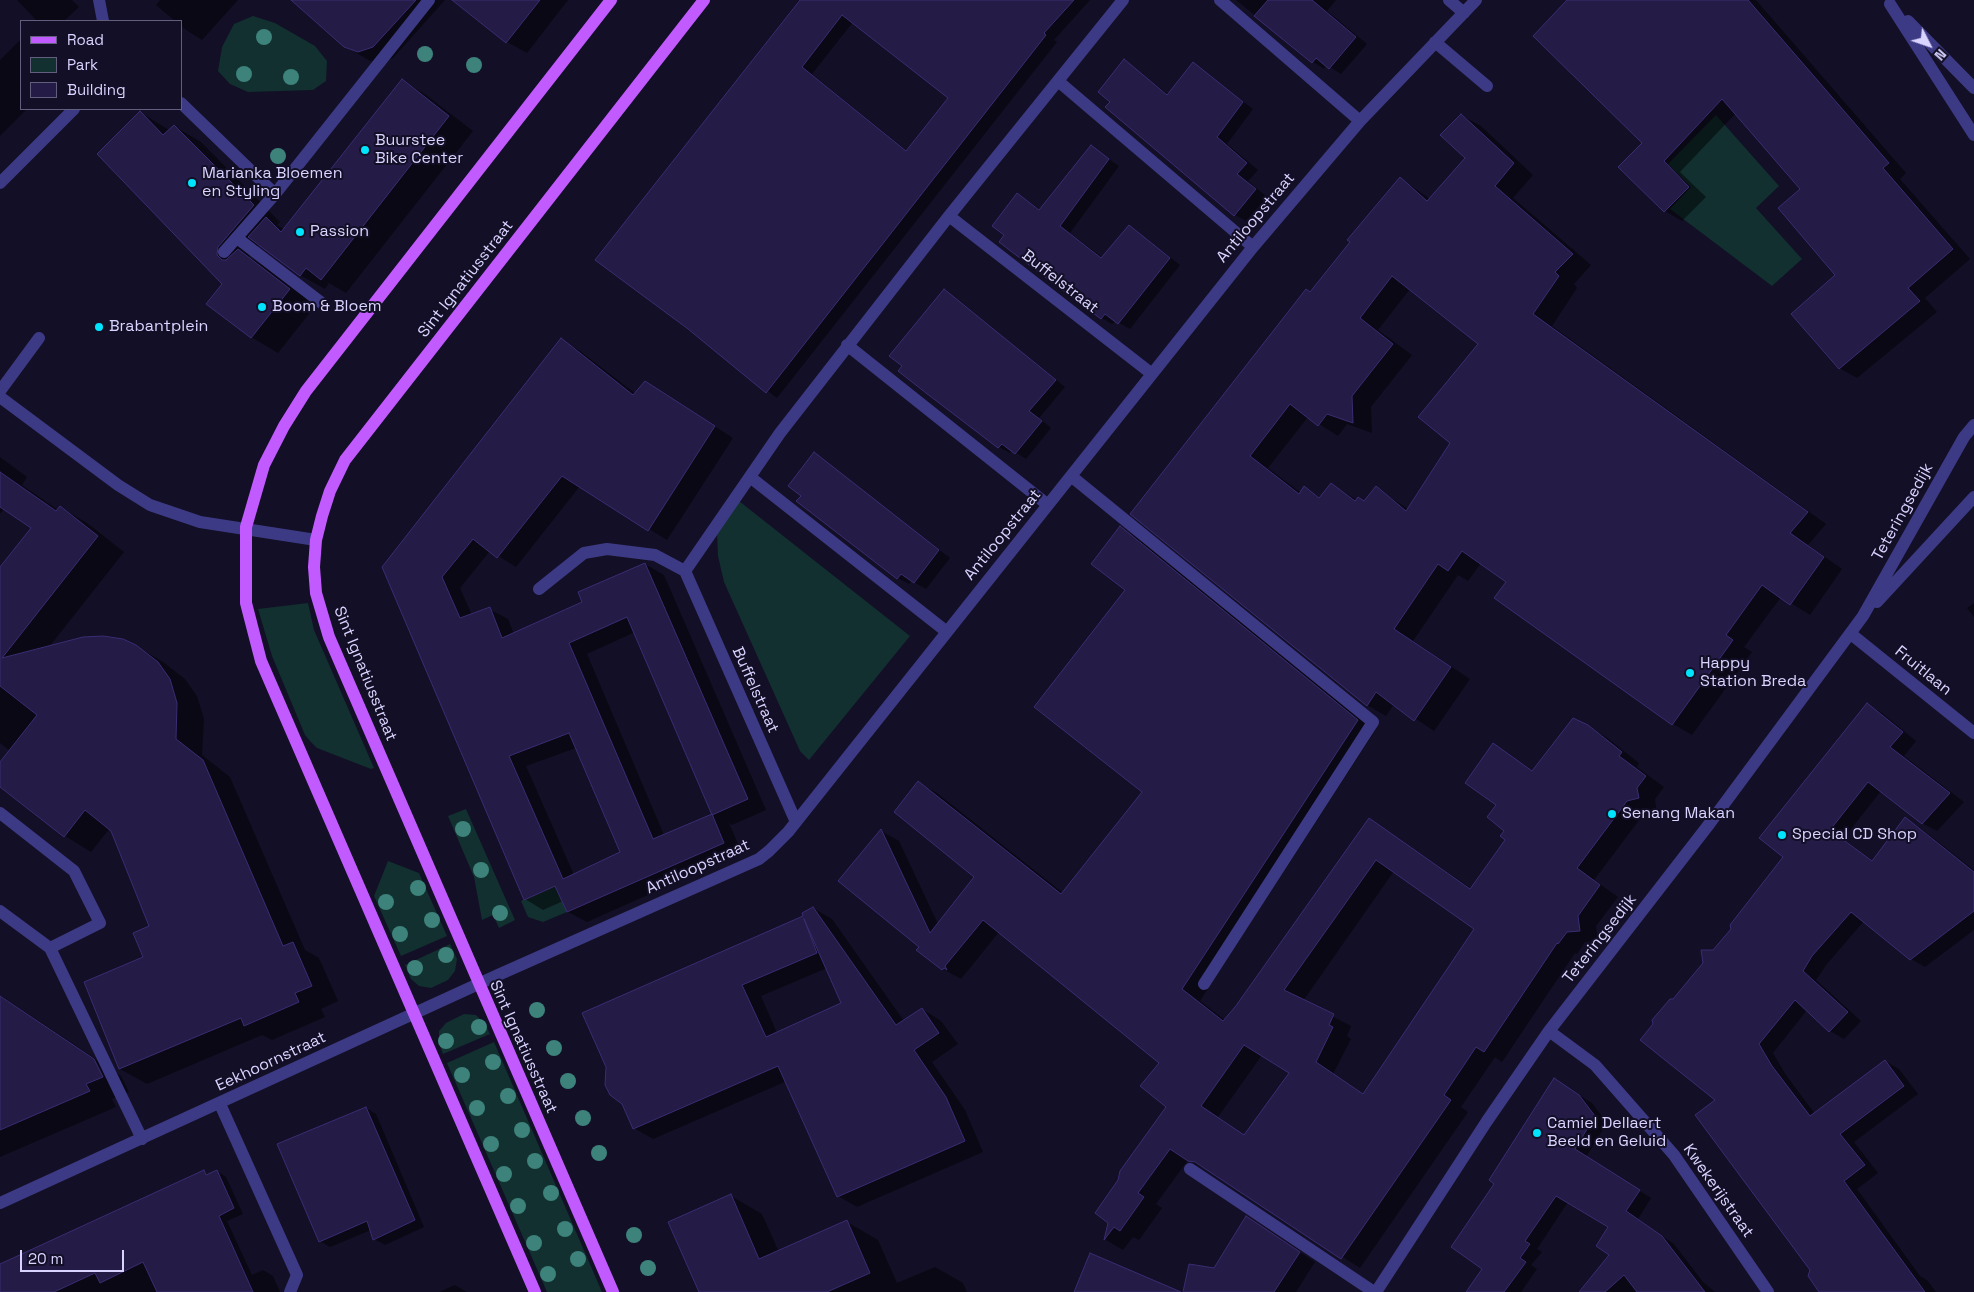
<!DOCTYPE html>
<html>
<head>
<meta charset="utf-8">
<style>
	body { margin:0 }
	#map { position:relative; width:1974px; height:1292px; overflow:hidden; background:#130f26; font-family:"Space Grotesk",sans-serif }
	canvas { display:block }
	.legend { position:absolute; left:20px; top:20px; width:162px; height:90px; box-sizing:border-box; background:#130f26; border:1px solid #625e7d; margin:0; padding:6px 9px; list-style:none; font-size:15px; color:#d9d4ff }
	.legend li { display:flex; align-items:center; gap:10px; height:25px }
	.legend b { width:25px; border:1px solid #625e7d }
	.north { position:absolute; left:1904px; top:20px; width:50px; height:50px; -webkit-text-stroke:4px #130f26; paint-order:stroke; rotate:131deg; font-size:14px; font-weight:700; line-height:20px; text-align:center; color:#d9d4ff }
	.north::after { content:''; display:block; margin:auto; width:18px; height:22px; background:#d9d4ff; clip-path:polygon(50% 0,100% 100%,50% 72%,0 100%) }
	.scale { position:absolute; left:20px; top:1250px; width:104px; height:22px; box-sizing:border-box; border:2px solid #d9d4ff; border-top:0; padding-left:6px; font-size:15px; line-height:18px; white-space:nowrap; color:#d9d4ff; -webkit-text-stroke:4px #130f26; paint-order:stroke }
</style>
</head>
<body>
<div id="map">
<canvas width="1974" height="1292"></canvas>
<ul class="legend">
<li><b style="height:6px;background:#c25bff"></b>Road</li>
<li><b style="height:14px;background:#12302f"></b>Park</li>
<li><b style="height:14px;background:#241b47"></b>Building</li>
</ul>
<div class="north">N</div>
<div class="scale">20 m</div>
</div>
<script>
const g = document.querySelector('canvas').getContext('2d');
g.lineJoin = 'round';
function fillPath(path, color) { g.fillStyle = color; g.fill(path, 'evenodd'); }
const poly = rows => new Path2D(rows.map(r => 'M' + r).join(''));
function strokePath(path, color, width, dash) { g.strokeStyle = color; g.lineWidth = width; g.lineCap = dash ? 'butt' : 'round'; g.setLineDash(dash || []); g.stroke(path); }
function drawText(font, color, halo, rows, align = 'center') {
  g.font = font + ' "Space Grotesk",sans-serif'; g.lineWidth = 4; g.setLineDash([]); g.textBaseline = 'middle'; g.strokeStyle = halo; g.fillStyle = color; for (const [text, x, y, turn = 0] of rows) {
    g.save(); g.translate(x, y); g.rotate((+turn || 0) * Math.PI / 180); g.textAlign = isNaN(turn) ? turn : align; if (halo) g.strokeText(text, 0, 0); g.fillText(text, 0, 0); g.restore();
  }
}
fillPath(poly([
	[253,16,275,23,315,46,327,61,326,81,313,90,248,92,230,84,218,71,222,47,234,24],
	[1716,115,1779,186,1756,208,1802,259,1772,286,1670,209,1691,187,1668,164],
	[739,501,910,636,809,760,800,751,724,582,718,556,717,533],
	[308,603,314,630,374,768,371,769,317,748,310,741,305,735,272,656,258,609],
	[466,809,515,920,499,928,493,915,482,920,474,877,448,816],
	[388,861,419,873,447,936,401,956,374,896],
	[555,886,567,912,543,922,528,917,521,901],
	[450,944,457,959,455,971,448,980,431,988,419,986,411,979,405,965],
	[464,1014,476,1015,485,1024,490,1034,443,1054,439,1043,439,1031,446,1023],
	[494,1042,602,1292,547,1292,447,1063]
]), '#12302f');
fillPath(poly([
	[17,0,72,0,79,7,64,21,37,21],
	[160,0,238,0,202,40,183,28,181,21,175,21,156,5],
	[294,0,445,0,393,58,382,62,370,61,350,49],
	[454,0,568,0,527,53,507,42],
	[799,0,973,0,853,22,812,74,907,151,1027,0,1090,0,1054,40,1057,42,777,398,597,260],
	[1236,0,1336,0,1327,11,1367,44,1341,74,1327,65,1324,69,1313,62],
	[1569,0,1756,0,1906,173,1900,179,1970,259,1925,298,1937,312,1857,378,1839,368,1837,275,1801,189,1736,113,1680,172,1706,197,1682,221,1665,211,1620,167,1644,143],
	[21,39,21,109,27,109,0,136,0,60],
	[1125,61,1169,95,1193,64,1253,109,1227,144,1258,170,1248,181,1267,197,1246,221,1235,215,1111,102],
	[402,80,426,95,473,131,346,293,329,283,325,289,300,275,260,244,249,257,265,266,316,305,278,353,251,337,140,112,169,130,174,126,201,142,280,222,277,225,285,230],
	[1461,115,1481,126,1533,175,1513,198,1591,265,1574,284,1577,288,1552,326,1826,524,1808,545,1842,569,1810,615,1781,597,1744,647,1752,652,1692,735,1673,724,1496,598,1508,582,1481,563,1468,581,1458,575,1413,641,1470,679,1434,731,1394,704,1386,716,1367,705,1132,513,1401,179,1430,199,1467,158],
	[1410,289,1480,344,1452,443,1408,509,1376,488,1365,502,1357,500,1331,484,1321,498,1304,488,1301,493,1268,468,1308,417,1338,436,1347,424,1372,433,1371,407,1412,355,1378,330],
	[1091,147,1119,166,1070,233,1103,258,1129,226,1180,265,1130,329,1116,321,1112,324,1102,318,1001,241,1006,235,1018,195,1041,210],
	[944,291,954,297,1065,387,1039,418,1051,428,1026,459,1012,450,1010,453,999,447],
	[561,340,580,351,636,394,646,382,733,438,667,540,580,486,516,567,490,551,460,588,472,615,489,609,508,619,514,634,584,603,645,564,664,575,766,810,732,825,729,823,742,853,587,922,568,912,563,901,543,910,525,899,383,567],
	[635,632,714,817,711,815,664,835,587,654],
	[576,748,622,853,574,875,526,766],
	[814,454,950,558,926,589,912,581,909,584,898,578,802,496],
	[0,457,27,477,22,485,58,510,60,507,87,523,124,552,49,647,136,646,163,662,185,679,197,696,204,719,202,755,230,777,305,950,319,958,338,1001,321,1009,325,1017,272,1040,262,1035,147,1084,120,1069,86,983,144,958,151,927,112,830,110,828,91,852,65,836,0,786,0,764,10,751,0,743,0,569,33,528,5,508,0,514],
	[1120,528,1138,538,1375,731,1200,1001,1225,1020,1369,819,1472,889,1507,840,1497,805,1493,745,1533,771,1588,726,1606,737,1639,763,1637,767,1664,787,1655,799,1656,808,1646,811,1594,880,1618,897,1596,926,1598,941,1585,942,1577,954,1575,953,1502,1062,1495,1057,1461,1107,1468,1112,1360,1268,1211,1172,1188,1160,1156,1204,1162,1208,1139,1240,1133,1237,1123,1250,1106,1240,1110,1222,1168,1106,1161,1063,999,932,961,979,943,969,918,949,920,947,881,831,899,841,938,924,976,877,918,783,937,793,1063,893,1144,792],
	[1394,871,1475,929,1364,1094,1333,1074,1351,1039,1347,1036,1351,1026,1303,1001],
	[1262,1055,1291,1073,1245,1136,1218,1117],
	[1974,603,1974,617,1967,608],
	[1867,705,1882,713,1916,741,1904,756,1964,802,1937,831,1922,823,1881,791,1843,839,1873,861,1905,819,1919,827,1974,870,1974,930,1925,967,1911,959,1864,921,1827,964,1816,980,1861,1021,1844,1039,1830,1031,1807,1010,1773,1053,1786,1075,1815,1114,1885,1061,1899,1069,1918,1094,1854,1142,1878,1173,1857,1189,1920,1276,1927,1280,1936,1292,1822,1292,1717,1100,1674,1001,1732,929,1785,857],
	[813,908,832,919,904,1021,922,1009,941,1021,958,1044,932,1062,965,1110,983,1152,857,1207,838,1196,787,1081,653,1139,634,1128,623,1103,606,1084,605,1062,805,917],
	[827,968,842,1004,777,1033,761,996],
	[0,995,121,1076,129,1092,112,1099,116,1107,0,1157],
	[1566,1087,1592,1103,1607,1123,1586,1157,1651,1198,1638,1219,1674,1244,1703,1282,1715,1292,1600,1292,1611,1254,1610,1227,1568,1202,1537,1249,1542,1252,1531,1265,1537,1269,1521,1292,1468,1292,1484,1269],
	[366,1108,376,1114,424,1227,385,1245,374,1239,371,1230,330,1247,320,1241],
	[217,1171,226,1177,243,1214,227,1221,252,1275,263,1270,273,1276,280,1292,1,1292,0,1271,204,1172,209,1175],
	[731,1196,762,1214,779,1252,847,1222,878,1240,897,1283,935,1267,963,1283,967,1292,700,1292],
	[1262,1227,1315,1262,1296,1292,1184,1292,1215,1270],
	[455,1285,467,1292,439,1292]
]), '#0007');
const building = poly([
	[291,0,416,0,373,47,358,52,344,47,291,0],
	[452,0,540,0,506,43,452,0],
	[800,0,1074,0,1044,33,1046,35,766,393,688,329,595,260,800,0],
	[842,15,948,98,906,151,802,67,842,15],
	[1268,0,1312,0,1356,37,1329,69,1316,58,1312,63,1254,16,1268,0],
	[1567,0,1748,0,1889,163,1883,168,1953,249,1908,288,1920,301,1839,369,1791,314,1835,275,1778,208,1800,189,1722,99,1664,161,1689,187,1664,212,1618,167,1642,143,1533,36,1567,0],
	[1124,59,1167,95,1193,62,1243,102,1217,137,1247,163,1237,174,1256,189,1234,216,1105,107,1110,102,1098,92,1124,59],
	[402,79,449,116,321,280,306,268,300,276,248,237,266,217,281,232,402,79],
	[140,111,163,135,174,125,254,205,218,247,217,255,222,260,226,260,238,249,290,289,251,338,206,304,222,284,97,154,140,111],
	[1461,114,1514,163,1495,186,1573,254,1555,272,1559,276,1533,314,1808,512,1790,533,1824,557,1790,605,1762,585,1726,635,1733,640,1672,725,1494,598,1506,582,1462,551,1448,571,1438,564,1394,629,1451,667,1414,721,1376,692,1367,706,1130,514,1306,289,1310,292,1350,242,1347,240,1400,177,1427,201,1465,158,1440,135,1461,114],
	[1392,276,1478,344,1418,417,1450,443,1406,511,1376,486,1364,501,1358,497,1355,501,1331,483,1319,498,1304,486,1299,494,1250,456,1290,404,1318,426,1327,414,1353,423,1352,396,1393,344,1360,318,1392,276],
	[1091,145,1109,159,1060,226,1101,258,1129,225,1170,258,1118,324,1105,314,1101,319,1012,252,999,242,1004,235,992,226,1017,193,1039,210,1091,145],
	[944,289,1056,380,1029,411,1042,421,1015,454,1002,444,998,448,926,393,898,371,902,366,889,356,944,289],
	[561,338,633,395,645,381,715,426,648,531,562,476,497,558,473,539,442,577,460,618,490,607,502,638,582,602,578,592,645,563,748,799,712,815,627,617,569,643,653,839,712,814,724,843,567,912,555,886,524,900,382,567,561,338],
	[569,733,620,852,563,879,509,756,569,733],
	[814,452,939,550,914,583,901,574,897,579,796,501,801,496,788,486,814,452],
	[0,472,56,511,60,506,98,536,2,658,83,637,103,636,123,639,136,645,158,662,170,679,177,703,176,739,203,760,283,946,293,942,312,986,295,993,299,1002,244,1026,241,1018,119,1069,84,982,143,957,133,933,149,926,111,831,85,810,64,837,0,787,0,762,37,715,0,686,0,567,31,528,0,507,0,472],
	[1120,526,1358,720,1182,989,1223,1021,1235,1007,1369,818,1470,889,1505,840,1500,836,1504,831,1487,817,1496,805,1465,783,1493,743,1532,771,1573,718,1588,725,1622,752,1619,756,1646,776,1637,788,1639,798,1627,801,1577,868,1600,885,1578,916,1580,931,1567,932,1558,944,1557,943,1484,1052,1476,1047,1444,1095,1451,1100,1341,1259,1195,1162,1188,1161,1170,1149,1138,1193,1144,1197,1120,1231,1114,1227,1104,1240,1108,1223,1095,1213,1118,1180,1120,1171,1166,1107,1140,1086,1159,1063,983,920,945,966,947,970,944,968,942,970,916,950,919,947,838,881,881,829,930,933,974,877,894,812,918,781,1061,894,1142,792,1034,707,1125,590,1091,564,1120,526],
	[1376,860,1474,929,1363,1094,1316,1062,1333,1027,1329,1025,1334,1014,1284,990,1376,860],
	[1244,1045,1289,1073,1244,1135,1201,1106,1244,1045],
	[1867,703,1903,732,1890,747,1950,793,1922,824,1868,782,1830,830,1872,861,1905,817,1974,872,1974,911,1910,960,1851,912,1812,956,1803,971,1848,1012,1829,1032,1795,1000,1759,1044,1772,1066,1810,1116,1885,1060,1904,1086,1840,1134,1865,1165,1844,1181,1925,1292,1819,1292,1808,1276,1810,1270,1695,1115,1715,1100,1640,1040,1653,1024,1652,1020,1670,999,1673,999,1703,963,1701,950,1713,950,1731,929,1730,925,1783,857,1759,838,1867,703],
	[813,907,896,1025,922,1008,939,1033,914,1050,946,1097,965,1141,837,1197,778,1066,633,1129,622,1104,610,1095,605,1085,606,1067,582,1013,803,916,802,913,813,907],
	[804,919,841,1003,766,1037,742,985,817,953,804,919],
	[0,996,94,1059,103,1077,86,1084,90,1091,0,1130,0,996],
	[1554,1078,1579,1095,1595,1116,1575,1149,1640,1190,1626,1211,1662,1236,1705,1292,1637,1292,1624,1275,1605,1292,1579,1292,1609,1255,1596,1246,1608,1227,1556,1196,1525,1241,1530,1244,1520,1258,1526,1262,1504,1292,1466,1292,1482,1269,1451,1247,1494,1184,1489,1180,1554,1078],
	[366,1107,415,1220,373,1240,367,1221,319,1242,277,1144,366,1107],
	[204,1170,206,1175,217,1170,234,1208,219,1216,253,1292,157,1292,143,1262,100,1283,95,1273,54,1292,0,1292,0,1264,204,1170],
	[731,1194,759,1259,847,1220,870,1273,827,1292,699,1292,668,1222,731,1194],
	[1246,1216,1300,1252,1274,1292,1183,1292,1189,1264,1214,1268,1246,1216],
	[1090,1253,1181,1292,1074,1292,1090,1253]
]);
fillPath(building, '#241b47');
strokePath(building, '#3b2d73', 1);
strokePath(poly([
	[99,0,103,21],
	[1220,0,1360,121],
	[1449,0,1464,13],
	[1890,4,1974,135],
	[1908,21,1974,88],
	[1435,42,1487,86],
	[1058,81,1253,247],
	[181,103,275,194],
	[0,183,74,109],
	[949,216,1152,374],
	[237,238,323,304],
	[224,252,275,194,429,0],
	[847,345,1048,505],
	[0,391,39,338],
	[0,397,118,485,150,505,200,522,316,540],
	[1071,476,1373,722,1204,984],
	[750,477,947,632],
	[539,589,584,553,607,549,655,555,685,571],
	[1877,602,1974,497],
	[1851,634,1974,733],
	[0,813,74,871,100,923,50,948],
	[796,822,685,571,780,433,949,216,1123,0],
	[0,911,50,948,142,1139],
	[1549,1031,1595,1065,1674,1155,1768,1292],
	[220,1104,297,1275,290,1292],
	[1190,1169,1374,1292],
	[0,1203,498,975,759,859,769,851,788,832,1253,247,1360,121,1476,0],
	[1376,1292,1487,1121,1549,1031,1710,823,1863,616,1964,437,1974,425]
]), '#3d3a85', 12);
strokePath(poly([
	[535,1292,261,661,246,603,246,527,264,465,284,426,306,391,611,0],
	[613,1292,329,637,316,593,314,567,316,540,322,516,330,491,345,460,704,0]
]), '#c25bff', 12);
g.fillStyle = '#3d827b';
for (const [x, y] of [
	[264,37],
	[425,54],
	[474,65],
	[244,74],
	[291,77],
	[278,156],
	[463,829],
	[481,870],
	[418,888],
	[386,902],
	[500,913],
	[432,920],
	[400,934],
	[446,955],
	[415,968],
	[537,1010],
	[479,1027],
	[446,1041],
	[554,1048],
	[493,1062],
	[462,1075],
	[568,1081],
	[508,1096],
	[477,1108],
	[583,1118],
	[522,1130],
	[491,1144],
	[599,1153],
	[535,1161],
	[504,1174],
	[551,1193],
	[518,1206],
	[565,1229],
	[634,1235],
	[534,1243],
	[578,1259],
	[648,1268],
	[548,1274]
]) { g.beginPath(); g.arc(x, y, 8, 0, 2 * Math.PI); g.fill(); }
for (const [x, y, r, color] of [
	[365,150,5,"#00e5ff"],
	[192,183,5,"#00e5ff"],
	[300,232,5,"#00e5ff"],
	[262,307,5,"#00e5ff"],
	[99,327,5,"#00e5ff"],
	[1690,673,5,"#00e5ff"],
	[1612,814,5,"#00e5ff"],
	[1782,835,5,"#00e5ff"],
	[1537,1133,5,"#00e5ff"]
]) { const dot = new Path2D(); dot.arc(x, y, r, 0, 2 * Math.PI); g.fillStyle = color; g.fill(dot); strokePath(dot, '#130f26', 2); }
drawText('16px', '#d9d4ff', '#130f26', [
	["Buurstee",375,141],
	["Bike Center",375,159],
	["Marianka Bloemen",202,174],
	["en Styling",202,192],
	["Passion",310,232],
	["Boom & Bloem",272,307],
	["Brabantplein",109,327],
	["Happy",1700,664],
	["Station Breda",1700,682],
	["Senang Makan",1622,814],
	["Special CD Shop",1792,835],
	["Camiel Dellaert",1547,1124],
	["Beeld en Geluid",1547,1142]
], 'left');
drawText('16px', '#d9d4ff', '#130f26', [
	["Antiloopstraat",1256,218,-50],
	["Sint Ignatiusstraat",466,279,-52],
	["Buffelstraat",1060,282,38],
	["Teteringsedijk",1903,512,-61],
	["Antiloopstraat",1003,535,-51],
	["Fruitlaan",1923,671,39],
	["Sint Ignatiusstraat",365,674,68],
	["Buffelstraat",755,690,66],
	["Antiloopstraat",698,867,-24],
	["Teteringsedijk",1600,939,-52],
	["Sint Ignatiusstraat",523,1047,66],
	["Eekhoornstraat",271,1062,-25],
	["Kwekerijstraat",1718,1191,55]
]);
</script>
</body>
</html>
